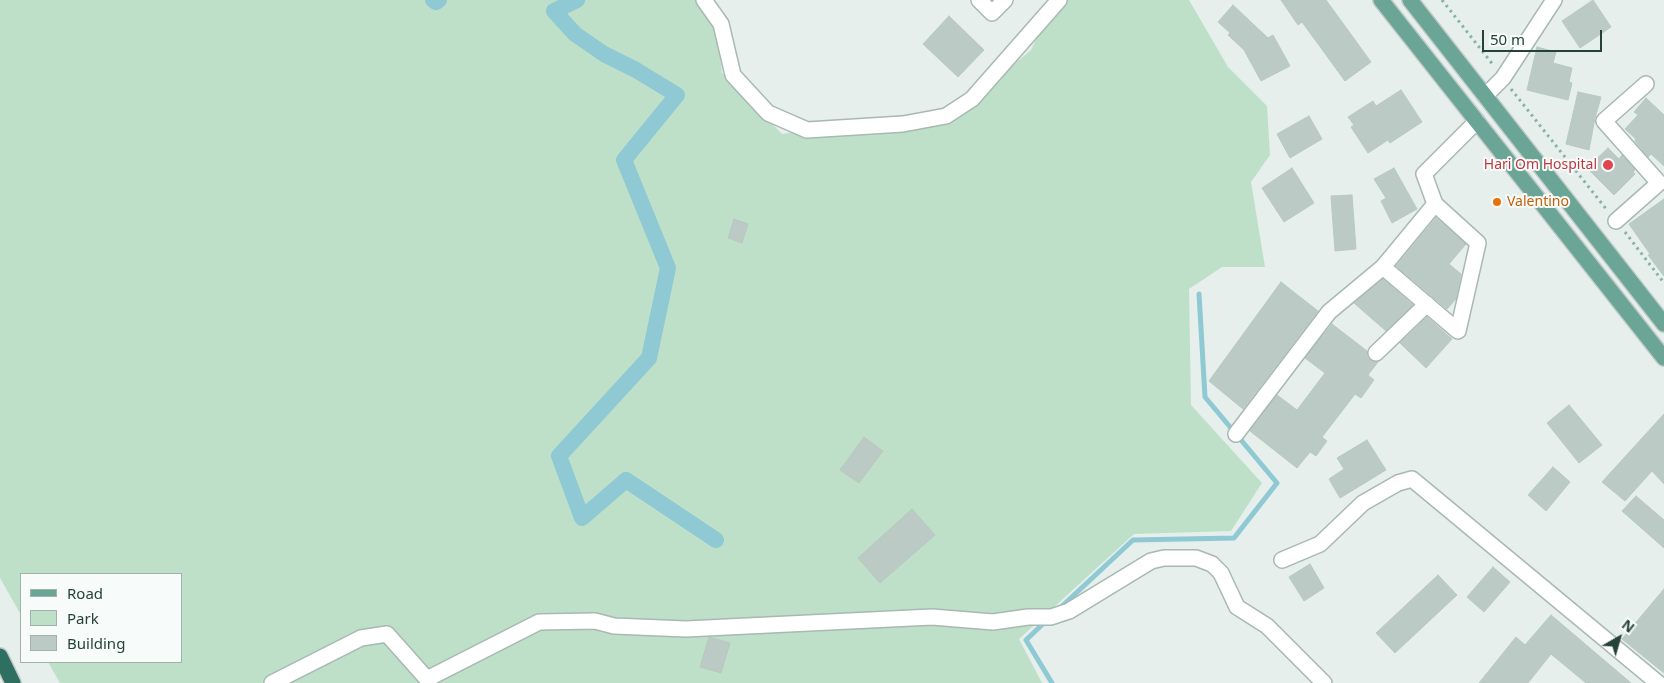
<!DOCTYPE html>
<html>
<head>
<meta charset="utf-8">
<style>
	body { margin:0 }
	#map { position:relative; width:1664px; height:683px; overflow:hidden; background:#e6efeb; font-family:"Noto Sans",sans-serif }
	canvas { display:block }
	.legend { position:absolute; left:20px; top:573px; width:162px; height:90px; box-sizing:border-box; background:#f7fbf9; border:1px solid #a3b1ad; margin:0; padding:6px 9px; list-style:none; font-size:15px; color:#24423a }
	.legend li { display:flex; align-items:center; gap:10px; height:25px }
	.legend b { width:25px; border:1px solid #a3b1ad }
	.north { position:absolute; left:1594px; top:613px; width:50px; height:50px; -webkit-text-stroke:4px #f7fbf9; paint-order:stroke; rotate:38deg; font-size:14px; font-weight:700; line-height:20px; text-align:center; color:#24423a }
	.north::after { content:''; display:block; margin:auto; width:18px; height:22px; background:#24423a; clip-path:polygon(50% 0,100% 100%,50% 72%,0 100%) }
	.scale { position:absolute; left:1482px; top:30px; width:120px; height:22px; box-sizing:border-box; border:2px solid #24423a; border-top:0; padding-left:6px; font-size:15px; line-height:18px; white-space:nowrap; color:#24423a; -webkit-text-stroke:4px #f7fbf9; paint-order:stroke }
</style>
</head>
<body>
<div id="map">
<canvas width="1664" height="683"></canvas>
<ul class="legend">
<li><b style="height:6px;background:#6aa596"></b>Road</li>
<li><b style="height:14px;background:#bfe0c8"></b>Park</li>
<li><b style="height:14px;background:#bbcac4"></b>Building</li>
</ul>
<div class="north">N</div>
<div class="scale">50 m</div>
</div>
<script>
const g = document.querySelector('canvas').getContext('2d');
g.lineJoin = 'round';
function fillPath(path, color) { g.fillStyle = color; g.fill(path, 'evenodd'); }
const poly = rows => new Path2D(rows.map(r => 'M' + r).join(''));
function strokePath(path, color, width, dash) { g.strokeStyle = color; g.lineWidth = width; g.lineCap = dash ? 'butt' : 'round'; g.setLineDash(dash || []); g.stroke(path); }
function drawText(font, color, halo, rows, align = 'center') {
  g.font = font + ' "Noto Sans",sans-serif'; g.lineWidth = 4; g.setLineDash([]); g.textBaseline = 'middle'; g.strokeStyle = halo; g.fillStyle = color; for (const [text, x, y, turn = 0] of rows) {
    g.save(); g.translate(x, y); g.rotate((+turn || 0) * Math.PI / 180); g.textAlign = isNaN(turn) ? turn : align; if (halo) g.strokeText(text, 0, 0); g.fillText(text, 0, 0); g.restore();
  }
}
fillPath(poly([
	[0,0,714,0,722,73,782,134,807,130,946,121,1031,50,1055,0,1189,0,1228,67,1267,106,1270,155,1251,182,1265,267,1222,267,1189,289,1191,405,1262,483,1231,531,1134,534,1019,639,1042,683,60,683,48,662,181,662,181,574,21,574,21,615,0,578]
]), '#bfe0c8');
strokePath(poly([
	[1059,609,1133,540,1234,538,1277,483,1205,397,1199,294],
	[1047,620,1026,640,1052,683]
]), '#8ec9d4', 5);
strokePath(poly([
	[433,0,436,2,439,0],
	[577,0,554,11,575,34,604,54,636,70,677,95,624,160,668,268,649,358,559,456,582,518,626,480,716,540]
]), '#8ec9d4', 16);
const building = poly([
	[1281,0,1326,0,1371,62,1345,81,1302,22,1298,25,1281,0],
	[1593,0,1611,27,1580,48,1562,21,1593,0],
	[1233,5,1268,38,1273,35,1290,66,1261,81,1244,50,1228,35,1230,33,1218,22,1233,5],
	[949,16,984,50,958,77,923,44,949,16],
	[1537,47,1556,52,1553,63,1572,68,1569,82,1572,83,1568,100,1527,90,1537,47],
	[1401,90,1422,122,1390,143,1388,140,1368,153,1351,127,1354,125,1348,117,1373,101,1376,106,1401,90],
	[1578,92,1601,97,1595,118,1589,150,1566,144,1578,92],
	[1646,98,1664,115,1664,166,1651,154,1648,157,1635,141,1636,139,1625,129,1638,115,1634,112,1646,98],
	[1309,116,1322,139,1290,158,1277,134,1309,116],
	[1608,148,1619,159,1622,155,1635,170,1633,172,1635,174,1614,195,1587,168,1608,148],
	[1292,168,1314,203,1284,222,1262,188,1292,168],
	[1394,168,1417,209,1392,223,1381,201,1386,198,1374,179,1394,168],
	[1352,195,1356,249,1335,251,1331,196,1352,195],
	[1664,199,1664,276,1648,255,1650,254,1629,224,1664,199],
	[1436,218,1466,244,1449,264,1461,274,1456,299,1447,309,1396,266,1436,218],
	[734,219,748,224,742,243,728,238,734,219],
	[1383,279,1413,305,1386,331,1354,303,1383,279],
	[1281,282,1318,311,1243,409,1209,381,1281,282],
	[1427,317,1452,339,1426,368,1400,343,1427,317],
	[1332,324,1367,351,1367,356,1370,360,1378,362,1368,375,1374,380,1361,398,1355,394,1339,415,1322,437,1327,441,1316,456,1310,452,1297,468,1250,431,1277,395,1297,410,1325,373,1305,358,1332,324],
	[1569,405,1602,445,1579,463,1547,423,1569,405],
	[1664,414,1664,484,1652,471,1625,501,1602,482,1664,414],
	[864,437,883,451,859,483,840,470,864,437],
	[1367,440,1386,470,1340,498,1329,479,1344,469,1337,458,1367,440],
	[1553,467,1570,482,1546,511,1528,495,1553,467],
	[1636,496,1664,520,1664,548,1622,511,1636,496],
	[912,509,935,535,880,583,858,558,912,509],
	[1310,564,1324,588,1304,601,1289,577,1310,564],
	[1493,567,1510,582,1484,612,1467,597,1493,567],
	[1438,575,1457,595,1395,653,1376,633,1438,575],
	[1664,589,1664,673,1622,639,1664,589],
	[1551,615,1631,683,1586,683,1551,654,1528,683,1479,683,1516,637,1525,645,1551,615],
	[709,637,730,643,721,673,700,667,709,637]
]);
fillPath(building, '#bbcac4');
strokePath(building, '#b8c9c2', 1);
const minor = poly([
	[704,0,721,24,733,75,768,113,807,130,903,124,946,116,972,99,1059,0],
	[979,0,992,13,1005,0],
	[1485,96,1503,78,1554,0],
	[1616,221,1659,183,1604,121,1646,84],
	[1383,267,1458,331,1478,243,1435,204],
	[1376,353,1427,304],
	[1236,434,1329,312,1383,267,1435,204,1424,174,1477,121],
	[1282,560,1320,544,1363,503,1398,483,1412,479,1658,683],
	[272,683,361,638,387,634,427,679,539,622,595,621,614,626,686,629,932,617,993,622,1028,617,1051,617,1069,611,1151,561,1164,558,1196,558,1212,564,1221,573,1237,607,1267,626,1324,683]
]);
const major = poly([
	[1381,0,1664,358],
	[1410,0,1664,324]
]);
const highway = poly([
	[0,656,13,683]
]);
strokePath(minor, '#a8b8b2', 18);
strokePath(major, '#c2cac8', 18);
strokePath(highway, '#c2cac8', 18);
strokePath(poly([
	[1442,0,1494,66],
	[1511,89,1607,210],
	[1625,232,1664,283]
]), '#86b3a5', 3, [2.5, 4]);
strokePath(minor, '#fff', 15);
strokePath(major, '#6aa596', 15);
strokePath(highway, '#2f6f62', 15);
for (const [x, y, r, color] of [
	[1608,165,6,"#e0444e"],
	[1497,202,5,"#e8710a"]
]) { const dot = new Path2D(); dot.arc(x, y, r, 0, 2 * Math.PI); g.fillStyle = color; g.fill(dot); strokePath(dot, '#f7fbf9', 2); }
drawText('14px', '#be3a42', '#f7fbf9', [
	["Hari Om Hospital",1597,165]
], 'right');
drawText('14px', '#c56008', '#f7fbf9', [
	["Valentino",1507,202]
], 'left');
</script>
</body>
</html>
